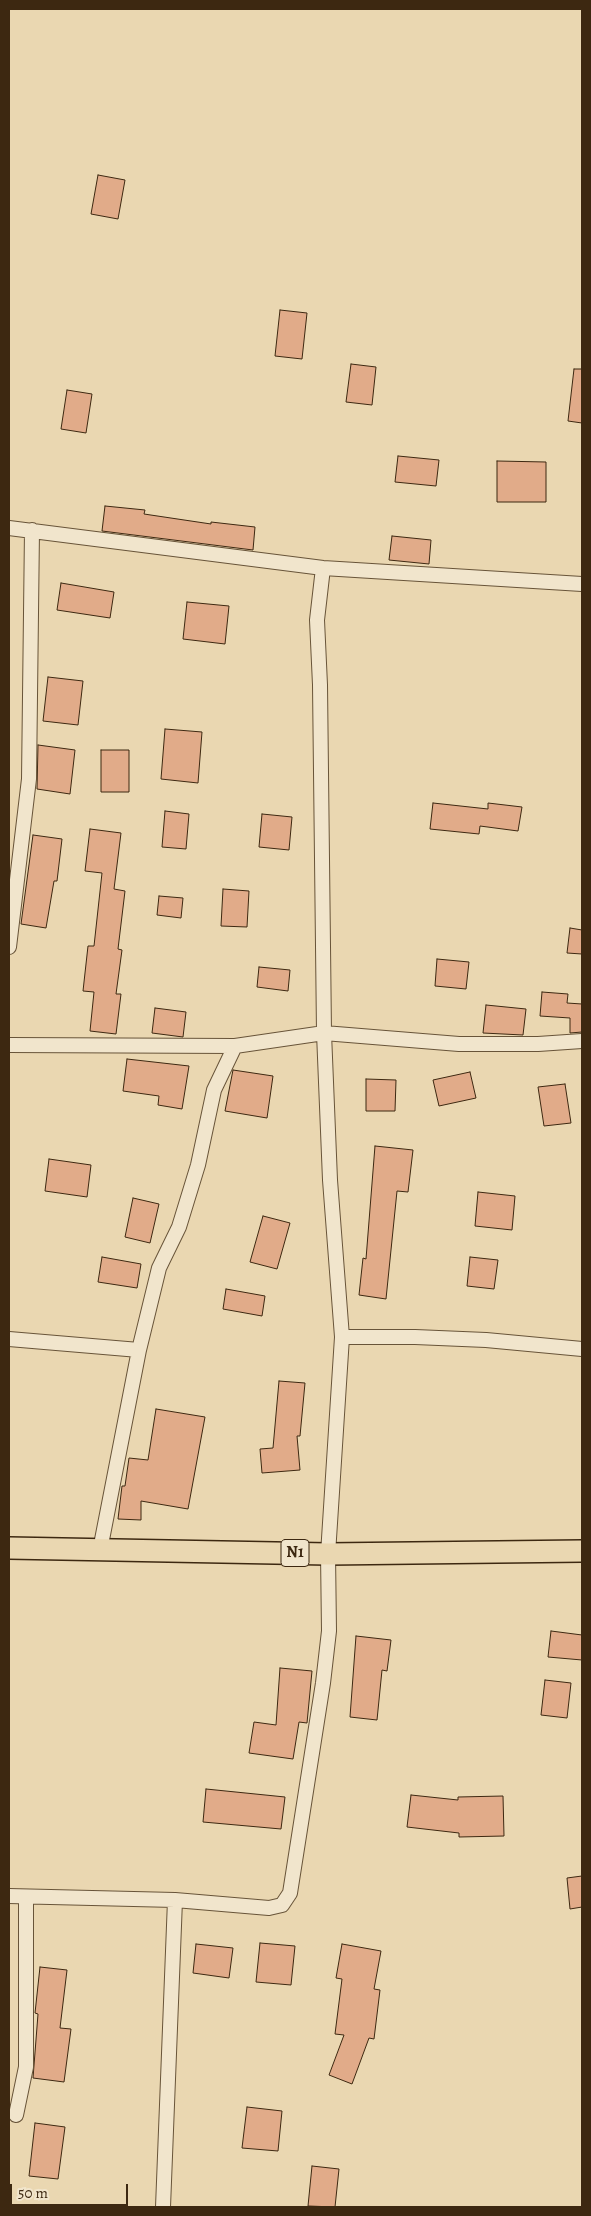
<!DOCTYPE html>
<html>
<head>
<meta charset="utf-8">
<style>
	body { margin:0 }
	#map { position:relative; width:591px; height:2216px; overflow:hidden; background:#ead7b1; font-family:Alegreya,serif }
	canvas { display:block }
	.frame { position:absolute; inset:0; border:10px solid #3d2811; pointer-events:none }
	.scale { position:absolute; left:10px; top:2184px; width:118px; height:22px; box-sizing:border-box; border:2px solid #3d2811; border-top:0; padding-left:6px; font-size:15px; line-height:18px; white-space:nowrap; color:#3d2811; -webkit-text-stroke:4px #f1e5cc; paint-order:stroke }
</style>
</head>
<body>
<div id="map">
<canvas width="591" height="2216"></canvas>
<div class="frame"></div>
<div class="scale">50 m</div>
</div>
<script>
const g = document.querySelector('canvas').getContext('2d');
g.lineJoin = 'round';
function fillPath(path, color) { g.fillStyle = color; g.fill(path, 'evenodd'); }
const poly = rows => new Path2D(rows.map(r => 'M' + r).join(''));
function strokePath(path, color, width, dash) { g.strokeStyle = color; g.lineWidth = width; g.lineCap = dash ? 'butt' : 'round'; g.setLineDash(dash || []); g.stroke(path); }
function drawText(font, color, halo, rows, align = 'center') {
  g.font = font + ' Alegreya,serif'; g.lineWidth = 4; g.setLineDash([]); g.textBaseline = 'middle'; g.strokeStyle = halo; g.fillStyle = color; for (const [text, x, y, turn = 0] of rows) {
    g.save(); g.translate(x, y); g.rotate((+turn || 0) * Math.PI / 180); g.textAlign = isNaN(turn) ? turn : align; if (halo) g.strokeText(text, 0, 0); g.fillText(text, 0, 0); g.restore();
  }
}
const building = poly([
	[98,175,125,180,118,219,91,214,98,175],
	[280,310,307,313,302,359,275,356,280,310],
	[351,364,376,367,372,405,346,402,351,364],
	[574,369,582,369,582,423,568,421,574,369],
	[67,390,92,394,86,433,61,429,67,390],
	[398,456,439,460,436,486,395,482,398,456],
	[497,461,546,462,546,502,497,502,497,461],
	[105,506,145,510,144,514,211,524,211,522,255,527,253,550,102,531,105,506],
	[392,536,431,540,429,564,389,560,392,536],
	[61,583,114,592,110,618,57,610,61,583],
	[187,602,229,606,225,644,183,639,187,602],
	[48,677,83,681,78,725,43,721,48,677],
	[165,729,202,732,198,783,161,779,165,729],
	[38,745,75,750,70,794,37,789,38,745],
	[101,750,129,750,129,792,101,792,101,750],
	[433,803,488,809,488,803,522,807,518,831,480,826,479,834,430,829,433,803],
	[165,811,189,814,186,849,162,847,165,811],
	[262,814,292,817,289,850,259,847,262,814],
	[90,829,121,833,114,889,125,891,118,949,122,950,116,994,121,994,116,1034,90,1031,94,992,83,991,88,946,94,946,102,873,85,871,90,829],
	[33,835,62,839,57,881,54,881,46,928,21,924,33,835],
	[223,889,249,891,247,927,221,926,223,889],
	[159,896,183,898,181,918,157,915,159,896],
	[570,928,582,930,582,954,567,953,570,928],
	[437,959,469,962,466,989,435,986,437,959],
	[259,967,290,970,288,991,257,987,259,967],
	[542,992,568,994,567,1003,582,1004,582,1032,570,1033,570,1018,540,1016,542,992],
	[486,1005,526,1009,523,1035,483,1033,486,1005],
	[155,1008,186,1012,183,1037,152,1033,155,1008],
	[127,1059,189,1066,182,1109,158,1105,159,1096,123,1091,127,1059],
	[233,1070,273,1076,267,1118,225,1111,233,1070],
	[470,1072,476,1098,439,1106,433,1080,470,1072],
	[366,1079,396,1080,395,1111,366,1111,366,1079],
	[565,1084,571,1123,544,1126,538,1087,565,1084],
	[375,1146,413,1150,408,1192,397,1191,386,1299,359,1295,363,1258,366,1259,375,1146],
	[49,1159,91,1165,87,1197,45,1191,49,1159],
	[478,1192,515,1196,512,1230,475,1226,478,1192],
	[133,1198,159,1204,150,1243,125,1237,133,1198],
	[263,1216,290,1223,277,1269,250,1262,263,1216],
	[102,1257,141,1264,137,1288,98,1282,102,1257],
	[470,1257,498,1260,494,1289,467,1286,470,1257],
	[226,1289,265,1296,262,1316,223,1309,226,1289],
	[279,1381,305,1383,300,1436,297,1436,300,1470,262,1473,260,1449,273,1448,279,1381],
	[156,1409,205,1417,188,1509,141,1501,141,1520,118,1519,122,1486,125,1486,129,1458,148,1460,156,1409],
	[551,1631,582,1635,582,1660,548,1657,551,1631],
	[356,1636,391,1640,387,1671,382,1670,377,1720,350,1717,356,1636],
	[280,1668,312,1671,307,1723,299,1722,293,1759,249,1753,254,1722,276,1725,280,1668],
	[545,1680,571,1683,567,1718,541,1715,545,1680],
	[206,1789,285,1797,281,1829,203,1822,206,1789],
	[411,1795,458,1800,458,1797,503,1796,504,1836,459,1837,459,1833,407,1827,411,1795],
	[582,1876,582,1907,570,1909,567,1878,582,1876],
	[260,1943,295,1946,291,1985,256,1982,260,1943],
	[196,1944,233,1948,229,1978,193,1973,196,1944],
	[342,1944,381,1951,374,1989,380,1990,374,2039,369,2038,352,2084,329,2075,344,2035,335,2034,342,1979,336,1978,342,1944],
	[40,1967,67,1970,60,2028,71,2029,64,2082,33,2078,38,2014,35,2013,40,1967],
	[247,2107,282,2111,278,2151,242,2148,247,2107],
	[35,2123,65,2127,58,2179,29,2176,35,2123],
	[312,2166,339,2169,335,2207,308,2206,312,2166]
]);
fillPath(building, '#e1ab89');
strokePath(building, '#3d2811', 1);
const street = poly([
	[9,528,323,568,582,584],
	[9,947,29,779,32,530],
	[9,1045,235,1046,324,1033,459,1044,538,1044,582,1041],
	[342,1337,415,1337,486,1340,582,1349],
	[9,1339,139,1350],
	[100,1550,139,1350,159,1268,179,1227,198,1165,214,1090,235,1046],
	[9,1896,175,1900,269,1908,282,1905,290,1893,323,1683,329,1631,328,1554,342,1337,330,1180,324,1033,320,685,317,620,323,568],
	[16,2115,26,2067,26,1897],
	[163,2207,175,1900]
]);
const primary = poly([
	[9,1548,328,1554,582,1551]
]);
strokePath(street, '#685439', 16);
strokePath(primary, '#3d2811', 24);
strokePath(street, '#f1e5cc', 14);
strokePath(primary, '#ead7b1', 21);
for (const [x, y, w] of [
	[295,1553,28]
]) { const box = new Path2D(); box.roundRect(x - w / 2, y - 13.5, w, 27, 4); g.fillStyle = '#f1e5cc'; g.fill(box); strokePath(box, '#3d2811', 1); }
drawText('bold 16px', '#3d2811', null, [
	["N1",295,1553]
]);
</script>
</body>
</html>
